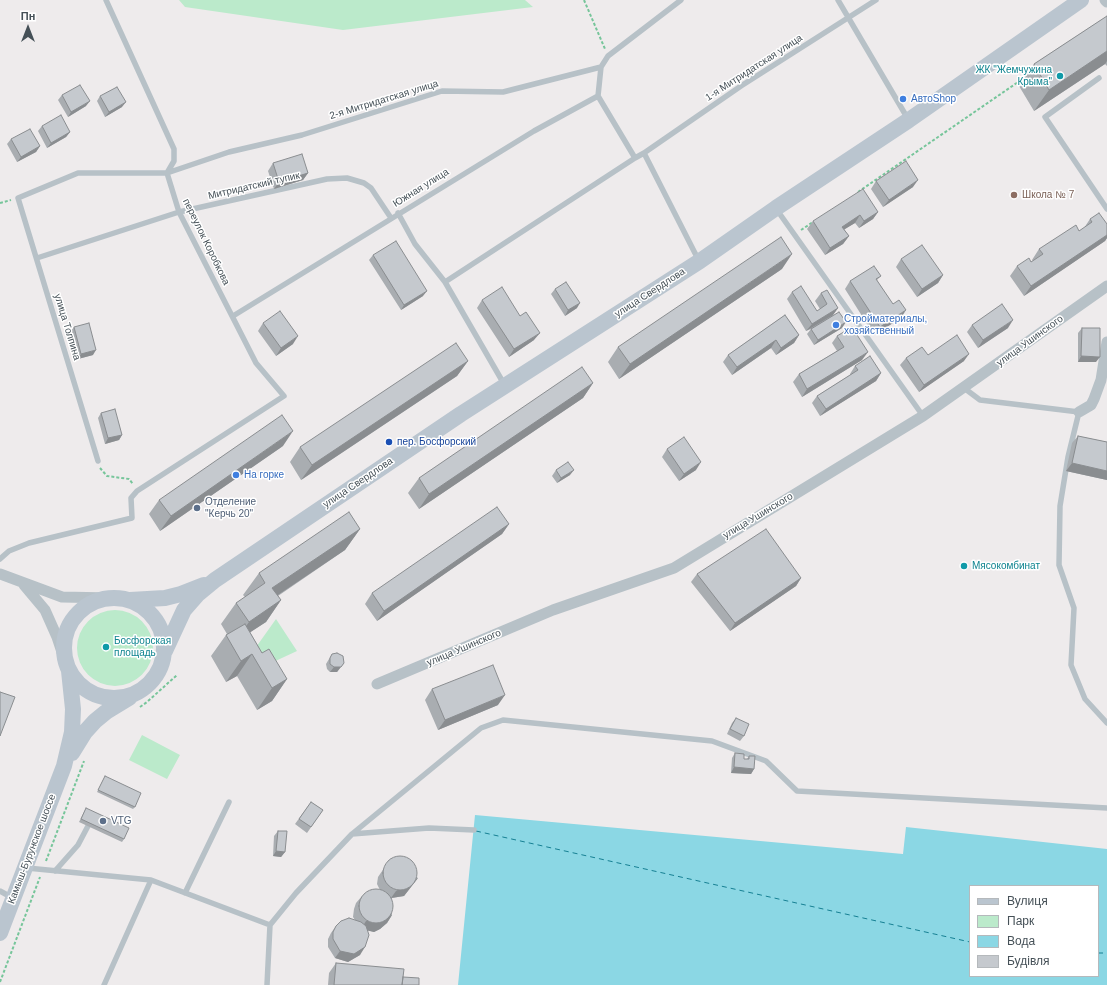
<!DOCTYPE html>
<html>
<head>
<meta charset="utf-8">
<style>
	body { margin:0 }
	#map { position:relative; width:1107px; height:985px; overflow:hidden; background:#eeebec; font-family:Arial,sans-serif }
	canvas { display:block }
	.legend { position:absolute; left:969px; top:885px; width:130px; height:92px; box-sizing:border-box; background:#fff; border:1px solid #b5b9bc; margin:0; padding:5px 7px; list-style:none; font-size:12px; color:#455057 }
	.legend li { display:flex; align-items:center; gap:8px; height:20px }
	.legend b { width:20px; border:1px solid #b5b9bc }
	.north { position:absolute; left:8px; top:8px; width:40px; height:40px; -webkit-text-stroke:3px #fff; paint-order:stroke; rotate:0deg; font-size:11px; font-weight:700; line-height:16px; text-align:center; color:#455057 }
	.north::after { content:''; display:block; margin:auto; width:14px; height:18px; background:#455057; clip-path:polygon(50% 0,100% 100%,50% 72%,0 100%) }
</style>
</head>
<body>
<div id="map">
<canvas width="1107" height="985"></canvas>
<ul class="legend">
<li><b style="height:5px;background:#bac5cf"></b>Вулиця</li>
<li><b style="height:11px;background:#bbeacb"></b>Парк</li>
<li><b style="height:11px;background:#8bd7e4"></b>Вода</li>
<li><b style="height:11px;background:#c5c9ce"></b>Будівля</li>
</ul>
<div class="north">Пн</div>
</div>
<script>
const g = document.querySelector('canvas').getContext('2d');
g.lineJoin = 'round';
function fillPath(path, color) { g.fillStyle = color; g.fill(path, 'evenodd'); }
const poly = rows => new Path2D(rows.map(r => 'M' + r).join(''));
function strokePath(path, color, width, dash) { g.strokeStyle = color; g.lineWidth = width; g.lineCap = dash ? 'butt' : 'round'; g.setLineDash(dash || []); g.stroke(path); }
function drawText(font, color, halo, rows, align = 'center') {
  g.font = font + ' Arial,sans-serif'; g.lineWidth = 3; g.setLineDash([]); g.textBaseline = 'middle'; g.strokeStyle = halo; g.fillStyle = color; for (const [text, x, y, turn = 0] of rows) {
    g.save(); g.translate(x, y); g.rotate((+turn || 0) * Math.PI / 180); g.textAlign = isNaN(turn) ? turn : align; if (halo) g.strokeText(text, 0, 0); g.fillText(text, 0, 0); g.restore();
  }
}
fillPath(poly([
	[179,0,525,0,533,7,343,30,185,7],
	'77 648a38 38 0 1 1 76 0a38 38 0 1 1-76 0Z',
	[276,619,297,651,269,664,254,650],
	[142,735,180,755,167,779,129,760]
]), '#bbeacb');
fillPath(poly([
	[475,815,903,854,906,827,1107,849,1107,985,458,985],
	[970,886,1098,886,1098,976,970,976]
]), '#8bd7e4');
strokePath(poly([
	[476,831,970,942],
	[1098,953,1107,953]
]), '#168093', 1, [5, 4]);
strokePath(poly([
	[584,0,605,49],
	[858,192,1024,78],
	[0,203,11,200],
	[801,230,813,222],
	[100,468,107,476,129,479,133,484],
	[140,707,147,702,177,675],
	[46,861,84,761],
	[0,982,40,877]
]), '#76c59a', 2, [3, 2]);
strokePath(poly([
	[838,0,908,119],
	[1099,78,1045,117,1107,209],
	[598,96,635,158,644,153,699,261],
	[644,153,741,86,876,0],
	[777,210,923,416],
	[398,213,415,244,445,282,504,384],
	[37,258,179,212,327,179,347,178,364,183,371,188,391,218],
	[445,282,635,158],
	[233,316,534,131,598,96,601,67],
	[964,388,980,400,1079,412,1068,457,1060,506,1059,565,1074,608,1071,665,1085,699,1107,723],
	[98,461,18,198,78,173,167,173,229,152,302,135,442,91,503,92,601,67,608,56,681,0],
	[0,559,9,551,29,543,132,518,131,498,137,491,284,396,256,363,179,212,167,173,174,161,174,149,106,0],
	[352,834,429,828,474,830],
	[27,868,151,880,270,925,296,893,352,834,481,728,503,720,712,741,766,761,797,791,1107,808],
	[55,871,78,845,88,826],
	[0,891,11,897],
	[185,893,229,802],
	[104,985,151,880],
	[267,985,270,925]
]), '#b7c1c7', 5.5);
strokePath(poly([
	[1105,0,1107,2],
	[1079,412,1091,405,1094,399,1101,380,1107,342],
	[0,574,62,597,111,598],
	[24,585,45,610,57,637,66,664],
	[377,684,553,610,674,568,923,416,1107,286]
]), '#b7c1c7', 11);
strokePath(poly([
	'64 648a50 50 0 1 1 100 0a50 50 0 1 1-100 0Z',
	[130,600,165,598,181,594,204,585],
	[165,651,184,610,198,594,215,580,461,414,700,261,776,208,909,120,1081,0],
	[72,753,85,732,95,721,106,712,129,698],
	[0,933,64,766,72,732,73,709,69,671]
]), '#bac5cf', 16);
fillPath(poly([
	[1107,16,1107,66,1105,64,1034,111,1019,86,1034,64],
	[62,95,86,106,68,117,58,100],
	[100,96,122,107,105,117,97,101],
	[42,126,70,132,66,137,47,148,38,131],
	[11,139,40,146,36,152,17,162,7,144],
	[273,163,308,173,303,180,274,189,268,171],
	[876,181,913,187,883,207,871,189],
	[878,212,873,219,859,228,855,223,844,229,849,236,843,244,825,255,807,229,813,221],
	[1090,219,1107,224,1107,238,1105,241,1024,296,1010,276,1017,266,1031,262,1033,261,1032,260,1039,249,1079,231,1084,228],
	[373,255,423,296,401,310,369,260],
	[901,259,943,275,938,283,917,297,896,267],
	[782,269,619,379,608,362,618,347],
	[881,276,877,280,901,318,874,335,845,289,850,281],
	[555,289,577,308,565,316,551,294],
	[792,292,817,311,820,309,815,301,821,293,838,308,833,315,842,328,814,345,807,334,811,329,806,331,787,299],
	[482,300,534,340,509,357,477,308],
	[785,315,799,335,794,343,776,355,771,348,732,375,723,362,728,355],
	[263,323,293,344,276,356,258,331],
	[972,325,1008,328,978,348,967,332],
	[74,327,93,355,78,359,70,332],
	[1082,328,1096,362,1078,362,1078,333],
	[837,336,862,360,802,397,793,382,799,374,837,351,832,343],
	[928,355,964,361,919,392,900,365,906,358],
	[468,361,457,376,301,480,290,462,300,447],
	[855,366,881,373,876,381,820,416,812,403,817,396,850,375,850,374],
	[593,383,583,398,419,509,408,493,419,478],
	[101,413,122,435,119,440,105,444,98,418],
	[1078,436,1107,442,1107,480,1066,471,1072,443],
	[283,446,160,531,149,514,159,500],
	[667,449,696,470,679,481,662,457],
	[556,470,570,475,557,483,552,476],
	[509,524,502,534,377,621,365,604,372,593],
	[360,529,345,550,278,596,281,600,266,622,250,632,262,653,287,679,272,701,257,710,237,676,226,682,211,656,226,635,227,634,221,624,236,603,245,597,243,595,259,573],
	[697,574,801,578,796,586,730,631,691,582],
	[332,654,340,668,337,672,330,672,327,669,326,664],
	[432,689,498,705,438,730,425,700],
	[736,718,744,736,740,741,727,734,732,723],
	[735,753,744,759,747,759,749,756,754,769,751,774,731,773,732,758],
	[105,776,135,807,133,809,97,792],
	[311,802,323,810,307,833,295,824],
	[86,808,124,839,122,842,79,822],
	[278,831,285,852,281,857,273,856,274,836],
	[391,858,418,878,404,896,392,898,392,915,387,923,380,929,374,932,367,930,360,955,348,962,335,958,328,947,328,939,331,933,336,926,355,920,353,917,354,909,356,903,362,896,380,890,377,884,378,877],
	[336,963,403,977,419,985,328,985,329,973]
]), '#a9adb1');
fillPath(poly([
	[1107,51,1107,61,1105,64,1034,111,1049,90],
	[90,101,86,106,68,117,71,112],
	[126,102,122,107,105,117,109,112],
	[70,132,66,137,47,148,51,143],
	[40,146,36,152,17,162,21,157],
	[308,173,303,180,274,189,279,182],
	[918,180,913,187,883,207,889,200],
	[878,212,873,219,859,228,864,221],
	[860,215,855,223,837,234,842,227],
	[1107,235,1107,238,1105,241,1024,296,1031,286],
	[849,236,843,244,825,255,830,248],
	[792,254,782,269,619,379,630,364],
	[943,275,938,283,917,297,922,289],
	[427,291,423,296,401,310,404,305],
	[580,303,577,308,565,316,568,310],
	[838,308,833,315,806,331,812,324],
	[906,310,901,318,874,335,880,327],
	[1013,320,1008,328,978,348,983,340],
	[846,322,842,328,814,345,818,340],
	[540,333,534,340,509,357,514,349],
	[799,335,794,343,776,355,781,348],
	[298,336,293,344,276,356,281,348],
	[776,340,771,348,732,375,737,367],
	[96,350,93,355,78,359,81,354],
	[868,352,862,360,802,397,807,389],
	[969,354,964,361,919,392,924,385],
	[1081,356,1100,357,1096,362,1078,362],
	[468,361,457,376,301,480,312,465],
	[881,373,876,381,820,416,826,409],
	[593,383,583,398,419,509,429,494],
	[293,431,283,446,160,531,171,516],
	[122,435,119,440,105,444,108,438],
	[701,462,696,470,679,481,684,474],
	[1072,463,1107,471,1107,480,1066,471],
	[574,470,570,475,557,483,561,478],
	[509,524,502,534,377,621,384,611],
	[360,529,345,550,257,609,272,588],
	[801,578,796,586,730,631,735,623],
	[281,600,266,622,234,643,249,622],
	[252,654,237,676,226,682,241,661],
	[344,663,337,672,330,672,334,667],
	[287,679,272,701,257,710,272,688],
	[505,695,498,705,438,730,445,720],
	[734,767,754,769,751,774,731,773],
	[276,851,285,852,281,857,273,856],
	[418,878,404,896,391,898,396,891],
	[392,915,387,923,380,929,374,932,361,929,366,921],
	[365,947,360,955,348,962,335,958,340,951]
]), '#8a8d90');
const building = poly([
	[1107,16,1107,51,1049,90,1034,64,1107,16],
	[80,85,90,101,71,112,62,95,80,85],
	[117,87,126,102,109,112,100,96,117,87],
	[61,115,70,132,51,143,42,126,61,115],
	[30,129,40,146,21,157,11,139,30,129],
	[302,154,308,173,279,182,273,163,302,154],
	[906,161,918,180,889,200,876,181,906,161],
	[863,189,878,212,864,221,860,215,842,227,849,236,830,248,813,221,863,189],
	[1099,213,1107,224,1107,235,1031,286,1017,266,1029,258,1031,262,1043,254,1039,249,1076,225,1079,231,1092,222,1090,219,1099,213],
	[781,237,792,254,630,364,618,347,781,237],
	[396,241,427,291,404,305,373,255,396,241],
	[922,245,943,275,922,289,901,259,922,245],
	[874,266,881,276,876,279,893,304,899,300,906,310,880,327,850,281,874,266],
	[566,282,580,303,568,310,555,289,566,282],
	[801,286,817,311,827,304,821,293,827,290,838,308,812,324,792,292,801,286],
	[502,287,520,316,526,312,540,333,514,349,482,300,502,287],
	[1002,304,1013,320,983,340,972,325,1002,304],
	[280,311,298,336,281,348,263,323,280,311],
	[839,312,846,322,818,340,811,329,839,312],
	[785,315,799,335,781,348,776,340,737,367,728,355,785,315],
	[89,323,96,350,81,354,74,327,89,323],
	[852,327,868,352,807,389,799,374,844,347,837,336,852,327],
	[1082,328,1100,328,1100,357,1081,356,1082,328],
	[957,335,969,354,924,385,906,358,922,347,928,355,957,335],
	[456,343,468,361,312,465,300,447,456,343],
	[870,356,881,373,826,409,817,396,858,370,855,366,870,356],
	[582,367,593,383,429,494,419,478,582,367],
	[115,409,122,435,108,438,101,413,115,409],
	[282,415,293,431,171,516,159,500,282,415],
	[1078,436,1107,442,1107,471,1072,463,1078,436],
	[684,437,701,462,684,474,667,449,684,437],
	[568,462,574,470,561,478,556,470,568,462],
	[497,507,509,524,384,611,372,593,497,507],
	[349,512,360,529,272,588,281,600,249,622,236,603,265,583,259,573,349,512],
	[766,529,801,578,735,623,697,574,766,529],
	[245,624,262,653,269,649,287,679,272,688,252,654,241,661,226,635,245,624],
	[337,653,343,656,344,663,341,667,334,667,330,664,330,658,332,654,337,653],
	[493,665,505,695,445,720,432,689,493,665],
	[0,692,15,697,0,736,0,692],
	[736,718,749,724,744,736,730,729,736,718],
	[735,753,744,754,744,759,749,759,749,756,755,756,754,769,734,767,735,753],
	[105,776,141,793,135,807,98,790,105,776],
	[311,802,323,810,311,827,299,819,311,802],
	[86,808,129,828,124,839,81,819,86,808],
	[278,831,287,831,285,852,276,851,278,831],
	'383 873a17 17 0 1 1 34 0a17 17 0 1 1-34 0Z',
	'359 906a17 17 0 1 1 34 0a17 17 0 1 1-34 0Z',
	[349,918,361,922,366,926,369,935,365,947,354,954,340,951,333,939,333,932,336,926,341,921,349,918],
	[336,963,404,969,402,985,334,985,336,963],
	[403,977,419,978,419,985,402,985,403,977]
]);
fillPath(building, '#c5c9ce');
strokePath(building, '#8a8d90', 1);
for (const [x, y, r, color] of [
	[1060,76,4,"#0f9aa8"],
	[903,99,4,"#3f7fe0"],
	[1014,195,4,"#8d6e63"],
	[836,325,4,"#3f7fe0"],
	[389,442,4,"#1a4fb4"],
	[236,475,4,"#3f7fe0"],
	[197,508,4,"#5c6f8a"],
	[964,566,4,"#0f9aa8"],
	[106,647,4,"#0f9aa8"],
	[103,821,4,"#5c6f8a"]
]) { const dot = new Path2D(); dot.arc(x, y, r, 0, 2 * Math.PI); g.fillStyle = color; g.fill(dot); strokePath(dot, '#fff', 1.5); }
drawText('10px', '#455057', '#fff', [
	["1-я Митридатская улица",754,68,-33],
	["2-я Митридатская улица",384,100,-17],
	["Митридатский тупик",254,186,-13],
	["Южная улица",421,188,-32],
	["переулок Коробкова",206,242,64],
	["улица Свердлова",650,293,-33],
	["улица Толпина",67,327,73],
	["улица Ушинского",1030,341,-36],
	["улица Свердлова",358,483,-34],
	["улица Ушинского",758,516,-31],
	["улица Ушинского",464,648,-23],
	["Камыш-Бурунское шоссе",32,849,-69]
]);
drawText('10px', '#0d838f', '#fff', [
	["ЖК \"Жемчужина",1052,70,"right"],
	["Крыма\"",1052,82,"right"],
	["Мясокомбинат",972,566],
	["Босфорская",114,641],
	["площадь",114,653]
], 'left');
drawText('10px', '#366cbe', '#fff', [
	["АвтоShop",911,99],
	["Стройматериалы,",844,319],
	["хозяйственный",844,331],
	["На горке",244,475]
], 'left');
drawText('10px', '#785e54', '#fff', [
	["Школа № 7",1022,195]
], 'left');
drawText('10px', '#164399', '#fff', [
	["пер. Босфорский",397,442]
], 'left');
drawText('10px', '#4e5e75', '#fff', [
	["Отделение",205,502],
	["\"Керчь 20\"",205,514],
	["VTG",111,821]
], 'left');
</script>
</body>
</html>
